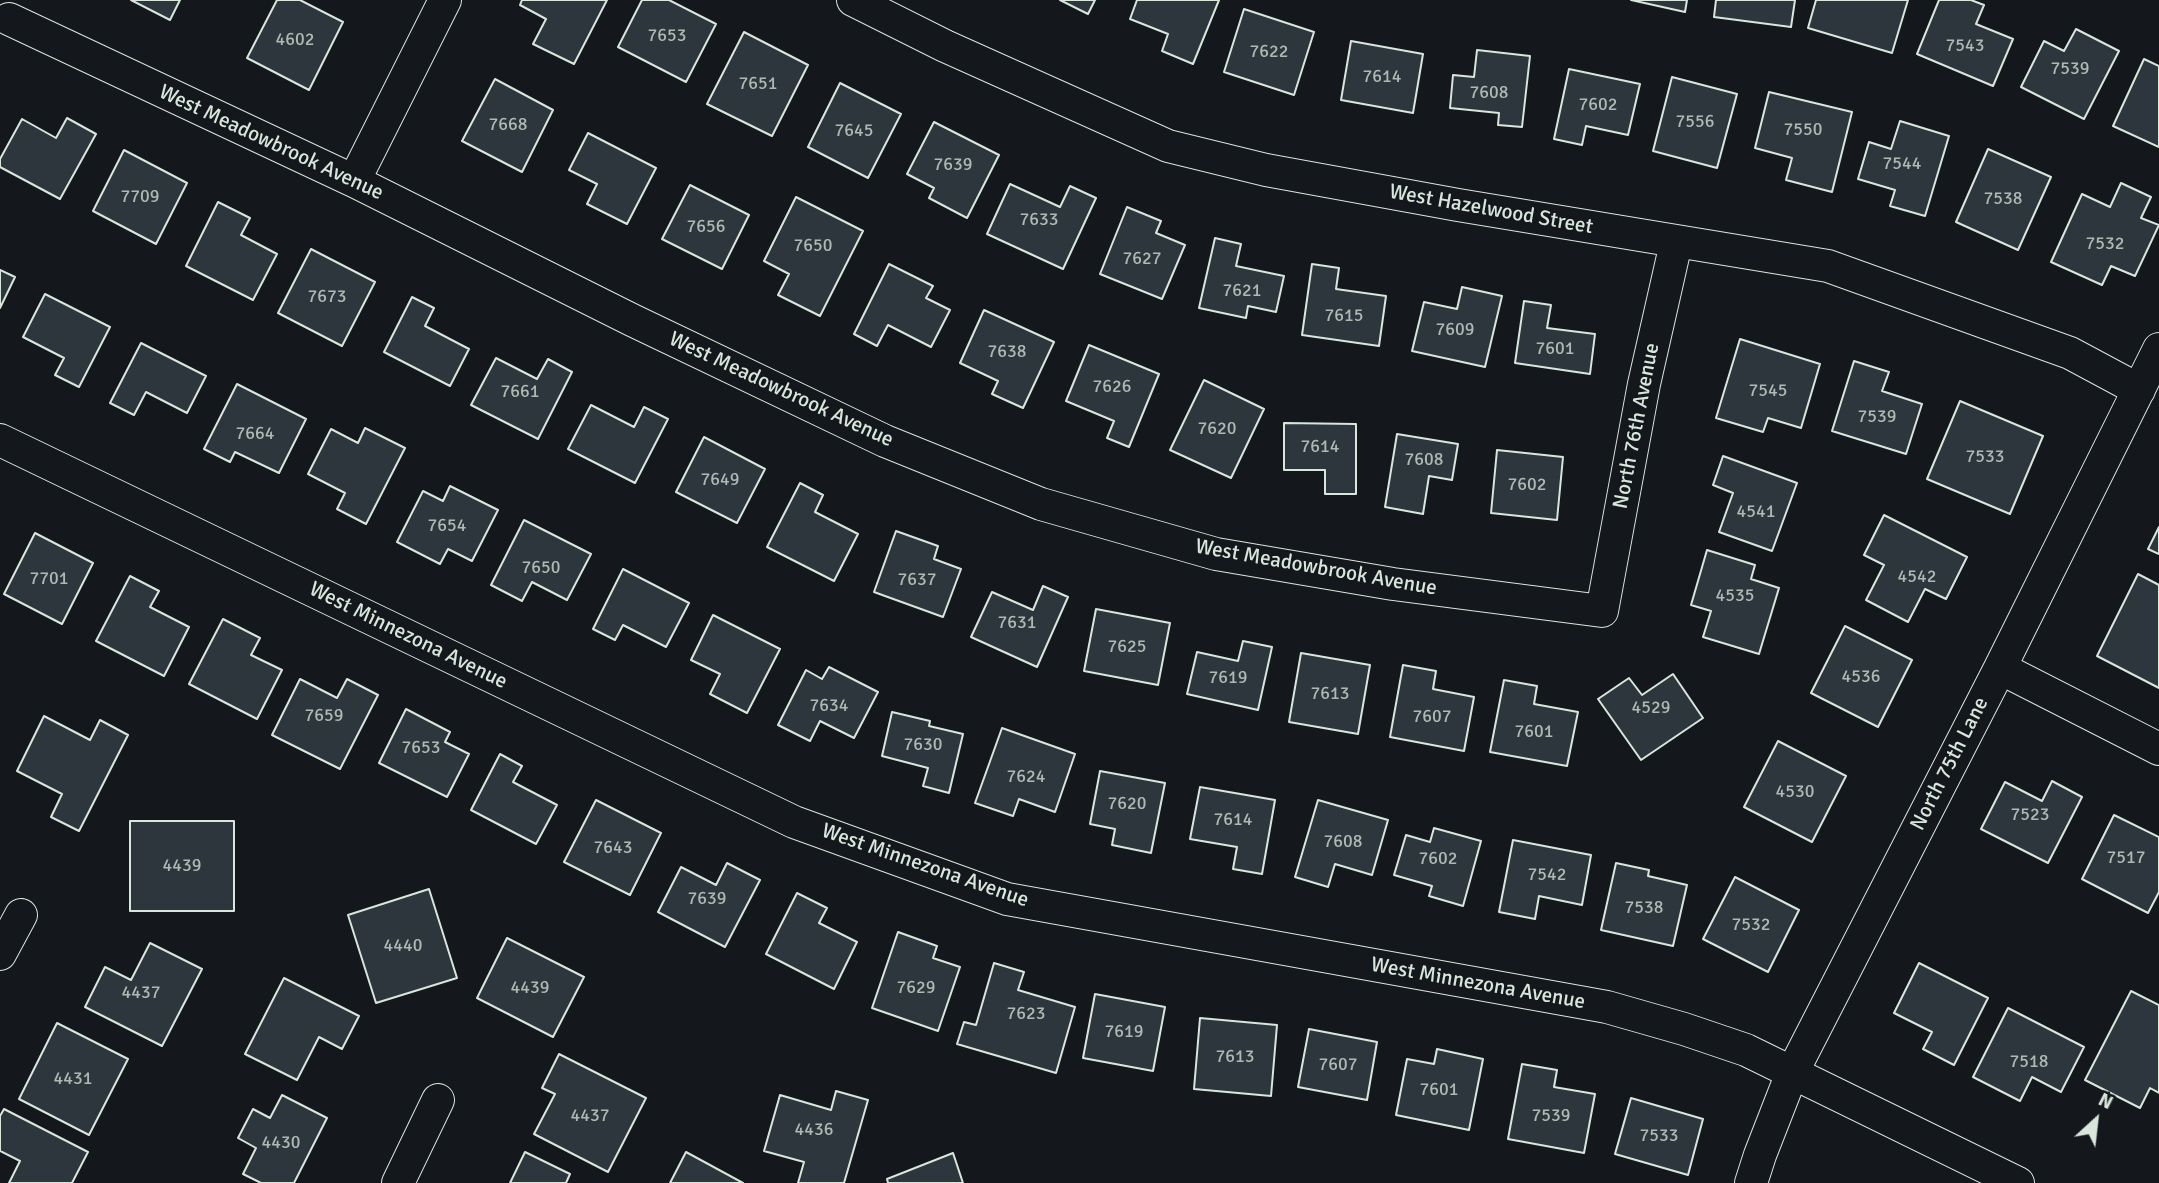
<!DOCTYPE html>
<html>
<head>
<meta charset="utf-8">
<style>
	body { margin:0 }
	#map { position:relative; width:2159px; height:1183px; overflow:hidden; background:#14181c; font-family:Signika,sans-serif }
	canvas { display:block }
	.north { position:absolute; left:2061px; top:1085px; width:70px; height:70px; -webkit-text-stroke:5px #14181c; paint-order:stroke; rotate:27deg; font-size:19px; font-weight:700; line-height:28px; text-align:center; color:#d8e6dc }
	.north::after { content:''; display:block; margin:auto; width:24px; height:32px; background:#d8e6dc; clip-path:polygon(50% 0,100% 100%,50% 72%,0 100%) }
</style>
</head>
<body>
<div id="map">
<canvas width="2159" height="1183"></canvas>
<div class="north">N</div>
</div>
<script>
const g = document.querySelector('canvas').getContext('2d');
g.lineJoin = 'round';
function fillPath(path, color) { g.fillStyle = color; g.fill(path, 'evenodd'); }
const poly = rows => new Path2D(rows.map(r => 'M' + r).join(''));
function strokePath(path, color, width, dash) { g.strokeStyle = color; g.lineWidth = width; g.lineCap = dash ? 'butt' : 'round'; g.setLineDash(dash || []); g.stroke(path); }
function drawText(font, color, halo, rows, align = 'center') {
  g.font = font + ' Signika,sans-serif'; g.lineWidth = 5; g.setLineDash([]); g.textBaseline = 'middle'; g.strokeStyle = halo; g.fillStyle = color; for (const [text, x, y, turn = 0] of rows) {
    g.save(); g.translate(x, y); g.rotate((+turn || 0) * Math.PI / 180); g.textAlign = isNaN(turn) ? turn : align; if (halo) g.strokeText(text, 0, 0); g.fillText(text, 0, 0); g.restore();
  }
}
const building = poly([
	[131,0,180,0,170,20,131,0],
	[277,0,300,0,343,22,309,90,247,58,277,0],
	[522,0,607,0,574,64,533,44,546,19,520,5,522,0],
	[642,0,669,0,716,24,686,82,618,47,642,0],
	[1060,0,1095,0,1088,14,1060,0],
	[1137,0,1219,0,1193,64,1162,51,1168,34,1130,19,1137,0],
	[1631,0,1687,0,1685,12,1631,0],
	[1716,0,1795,0,1791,27,1714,17,1716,0],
	[1816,0,1908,0,1892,53,1808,28,1816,0],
	[1939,0,1971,0,1984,5,1976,24,2013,39,1993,86,1917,54,1939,0],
	[1244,9,1314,32,1294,95,1224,72,1244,9],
	[2076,29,2119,51,2084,119,2021,87,2044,41,2064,51,2076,29],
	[744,32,808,65,772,136,707,104,744,32],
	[1351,41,1423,54,1413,113,1341,100,1351,41],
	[1477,50,1530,56,1522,127,1498,125,1499,113,1450,108,1453,75,1474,77,1477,50],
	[2144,59,2159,66,2159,147,2113,126,2144,59],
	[1569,69,1640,84,1628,135,1586,126,1582,145,1554,139,1569,69],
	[1672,77,1737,94,1717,168,1653,151,1672,77],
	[495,79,553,110,522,172,462,141,495,79],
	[840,83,901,114,868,178,808,147,840,83],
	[1769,92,1852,112,1832,192,1786,180,1792,158,1755,148,1769,92],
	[67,118,96,134,60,199,0,167,0,159,22,119,56,138,67,118],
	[1900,121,1949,136,1925,216,1890,206,1895,190,1858,179,1869,142,1891,149,1900,121],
	[934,122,999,155,967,218,929,198,934,188,907,174,934,122],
	[588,133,656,168,627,224,587,204,597,184,569,170,588,133],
	[1988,149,2051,177,2018,250,1956,222,1988,149],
	[124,150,187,183,156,244,93,211,124,150],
	[2121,183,2151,197,2141,218,2159,225,2135,276,2111,266,2102,285,2051,262,2082,194,2110,207,2121,183],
	[1010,184,1060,207,1070,186,1096,198,1063,269,987,234,1010,184],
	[690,185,749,215,722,269,662,239,690,185],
	[796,197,863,231,820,316,778,295,789,274,764,261,796,197],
	[218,202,250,218,241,235,277,254,253,300,186,266,218,202],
	[1127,207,1161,221,1156,233,1185,245,1162,299,1100,274,1127,207],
	[1215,238,1241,244,1236,266,1284,276,1276,312,1248,306,1246,318,1199,308,1215,238],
	[311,249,375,282,342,346,278,313,311,249],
	[889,264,933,286,926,298,950,310,931,347,888,325,877,346,854,334,889,264],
	[1312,264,1339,268,1336,289,1386,296,1379,346,1302,335,1312,264],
	[0,270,15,277,0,308,0,270],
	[1462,287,1502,296,1485,367,1412,351,1424,302,1457,309,1462,287],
	[45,294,110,327,79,387,55,375,64,358,23,337,45,294],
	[412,297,434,308,425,326,469,349,450,386,384,352,412,297],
	[1524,301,1551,305,1547,328,1595,334,1590,374,1515,363,1524,301],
	[984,310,1054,342,1023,408,992,394,998,381,960,363,984,310],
	[1740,339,1820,364,1801,428,1768,418,1763,432,1716,418,1740,339],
	[141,343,206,376,187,413,146,392,134,415,110,403,141,343],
	[1089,345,1159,374,1129,447,1107,438,1114,421,1066,401,1089,345],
	[496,358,537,379,548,359,572,372,538,439,471,405,496,358],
	[1854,361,1889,372,1882,391,1922,404,1906,454,1832,431,1854,361],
	[1204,380,1264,409,1231,478,1170,450,1204,380],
	[237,384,306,419,279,473,235,452,230,462,204,449,237,384],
	[1960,401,2043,436,2010,514,1927,479,1960,401],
	[591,405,634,427,644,407,668,419,635,483,568,449,591,405],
	[1284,423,1356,424,1356,494,1325,494,1325,470,1284,470,1284,423],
	[365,428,405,448,366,524,337,509,345,493,308,474,331,429,358,443,365,428],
	[1397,434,1458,444,1452,480,1429,476,1423,514,1385,507,1397,434],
	[704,437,765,469,737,523,676,492,704,437],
	[1497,450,1563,457,1557,520,1491,513,1497,450],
	[1723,456,1797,483,1772,551,1719,532,1733,493,1713,485,1723,456],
	[800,483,823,495,815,512,858,534,834,581,767,547,800,483],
	[450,486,498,510,472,561,448,549,440,564,397,542,423,491,443,501,450,486],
	[1884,515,1967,557,1946,599,1925,589,1908,622,1866,600,1884,565,1864,555,1884,515],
	[524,520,591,554,567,600,532,582,522,601,491,585,524,520],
	[2159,527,2159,554,2148,549,2159,527],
	[896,531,938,546,934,559,961,569,943,617,874,592,896,531],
	[35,533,93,563,62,624,4,594,35,533],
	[1707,550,1755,565,1751,579,1779,588,1759,654,1703,637,1711,611,1691,605,1707,550],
	[623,569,689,603,666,647,623,625,615,640,593,629,623,569],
	[2138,574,2159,585,2159,688,2097,656,2138,574],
	[130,576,159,591,150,607,189,627,164,676,96,641,130,576],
	[1043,586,1068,597,1037,667,971,637,992,592,1033,610,1043,586],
	[1096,609,1170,623,1158,685,1084,671,1096,609],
	[713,615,780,649,747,713,710,694,720,674,691,660,713,615],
	[223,619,260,638,251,655,282,670,257,719,189,684,223,619],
	[1845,626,1912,660,1878,727,1811,693,1845,626],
	[1243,641,1272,647,1258,710,1187,694,1197,652,1238,661,1243,641],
	[1301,653,1370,665,1358,734,1289,722,1301,653],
	[1403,665,1436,671,1433,689,1474,697,1464,751,1390,737,1403,665],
	[829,667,878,692,854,738,820,721,810,741,778,725,806,670,822,679,829,667],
	[1673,674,1703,718,1641,760,1598,699,1629,678,1642,695,1673,674],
	[300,679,337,698,347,679,378,695,340,769,272,735,300,679],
	[1504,680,1537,686,1534,704,1578,712,1567,766,1490,752,1504,680],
	[406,709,450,732,445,742,469,754,447,797,379,763,406,709],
	[892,712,930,721,929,726,963,734,949,793,923,786,928,768,882,756,892,712],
	[44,716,90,740,100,720,128,735,79,831,51,817,62,794,17,771,44,716],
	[1002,728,1075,754,1055,812,1019,799,1013,816,975,803,1002,728],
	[1778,741,1846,776,1812,842,1744,807,1778,741],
	[500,754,522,766,513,782,557,805,536,844,471,810,500,754],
	[1100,771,1165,783,1151,853,1112,845,1115,829,1090,824,1100,771],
	[2052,781,2082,797,2048,863,1981,829,2005,782,2042,801,2052,781],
	[1200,787,1275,800,1262,874,1233,869,1237,847,1190,839,1200,787],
	[596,800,661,833,630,895,564,862,596,800],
	[1318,800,1388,820,1372,875,1335,864,1328,887,1295,877,1318,800],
	[2114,815,2159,837,2159,892,2148,913,2082,879,2114,815],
	[130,821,234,821,234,911,130,911,130,821],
	[1434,828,1481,841,1463,906,1429,896,1432,886,1394,875,1406,835,1430,842,1434,828],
	[1513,840,1591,855,1582,905,1539,896,1535,919,1499,912,1513,840],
	[727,863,760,880,725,947,658,912,681,867,716,885,727,863],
	[1616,863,1649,870,1648,876,1687,885,1673,946,1601,930,1616,863],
	[1735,877,1799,910,1768,972,1703,939,1735,877],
	[429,889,457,978,376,1003,348,915,429,889],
	[797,893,827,908,819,923,857,942,834,989,766,954,797,893],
	[898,932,937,946,933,958,960,967,938,1031,872,1008,898,932],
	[507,938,584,977,553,1037,477,998,507,938],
	[150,943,202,969,162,1046,85,1007,105,967,131,980,150,943],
	[994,963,1024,972,1018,990,1075,1007,1056,1073,957,1044,964,1022,976,1025,994,963],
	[1919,963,1988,998,1954,1065,1923,1049,1932,1032,1894,1013,1919,963],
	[284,978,359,1016,342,1049,319,1037,297,1080,245,1054,284,978],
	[2131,991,2159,1005,2159,1093,2150,1088,2140,1108,2085,1080,2131,991],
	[1095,994,1165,1007,1153,1071,1083,1058,1095,994],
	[2008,1008,2084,1047,2061,1092,2032,1077,2020,1101,1973,1077,2008,1008],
	[1200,1018,1277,1025,1271,1096,1194,1089,1200,1018],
	[57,1023,128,1059,89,1135,19,1099,57,1023],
	[1309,1029,1377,1042,1367,1100,1298,1087,1309,1029],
	[1437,1049,1483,1059,1469,1130,1396,1115,1407,1059,1434,1064,1437,1049],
	[559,1054,646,1098,608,1172,534,1134,555,1094,542,1088,559,1054],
	[1522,1064,1557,1070,1554,1087,1595,1094,1584,1153,1508,1139,1522,1064],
	[836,1091,868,1100,844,1183,798,1183,804,1162,764,1151,780,1095,831,1110,836,1091],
	[282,1095,327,1118,294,1183,261,1183,243,1174,256,1148,238,1138,253,1109,270,1118,282,1095],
	[1631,1098,1703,1119,1688,1175,1615,1154,1631,1098],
	[4,1109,88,1152,72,1183,9,1183,20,1161,0,1151,0,1116,4,1109],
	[525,1152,570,1174,566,1183,510,1183,525,1152],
	[686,1152,743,1183,670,1183,686,1152],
	[953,1153,963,1183,888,1183,887,1179,953,1153]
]);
fillPath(building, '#2c363c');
strokePath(building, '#d8e6dc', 2);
const street = poly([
	[853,0,945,46,1168,146,1266,170,1458,205,1828,266,2070,353,2139,390],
	[9,19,354,181,632,320,885,441,1041,504,1216,554,1393,584,1602,611,1644,384,1676,243],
	[354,181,445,0],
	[0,440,794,822,1007,899,1607,1007,1684,1029,1746,1050,2018,1183],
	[2000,668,2159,749],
	[0,954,21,915],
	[398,1183,438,1100],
	[1751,1183,1760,1155,1792,1073,2000,668,2159,349]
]);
strokePath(street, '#d8e6dc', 34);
strokePath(street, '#14181c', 32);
drawText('18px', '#adbab4', null, [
	["7653",667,36],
	["4602",295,40],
	["7543",1965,46],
	["7622",1269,52],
	["7539",2070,69],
	["7614",1382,77],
	["7651",758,84],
	["7608",1489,93],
	["7602",1598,105],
	["7556",1695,122],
	["7668",508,125],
	["7550",1803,130],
	["7645",854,131],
	["7544",1902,164],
	["7639",953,165],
	["7709",140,197],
	["7538",2003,199],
	["7633",1039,220],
	["7656",706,227],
	["7532",2105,244],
	["7650",813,246],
	["7627",1142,259],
	["7621",1242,291],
	["7673",327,297],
	["7615",1344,316],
	["7609",1455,330],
	["7601",1555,349],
	["7638",1007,352],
	["7626",1112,387],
	["7545",1768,391],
	["7661",520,392],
	["7539",1877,417],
	["7620",1217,429],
	["7664",255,434],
	["7614",1320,447],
	["7533",1985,457],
	["7608",1424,460],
	["7649",720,480],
	["7602",1527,485],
	["4541",1756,512],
	["7654",447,526],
	["7650",541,568],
	["4542",1917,577],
	["7701",49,579],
	["7637",917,580],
	["4535",1735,596],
	["7631",1017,623],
	["7625",1127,647],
	["4536",1861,677],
	["7619",1228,678],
	["7613",1330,694],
	["7634",829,706],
	["4529",1651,708],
	["7659",324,716],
	["7607",1432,717],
	["7601",1534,732],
	["7630",923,745],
	["7653",421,748],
	["7624",1026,777],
	["4530",1795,792],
	["7620",1127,804],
	["7523",2030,815],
	["7614",1233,820],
	["7608",1343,842],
	["7643",613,848],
	["7517",2126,858],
	["7602",1438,859],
	["4439",182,866],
	["7542",1547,875],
	["7639",707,899],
	["7538",1644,908],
	["7532",1751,925],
	["4440",403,946],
	["4439",530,988],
	["7629",916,988],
	["4437",141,993],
	["7623",1026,1014],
	["7619",1124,1032],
	["7613",1235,1057],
	["7518",2029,1062],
	["7607",1338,1065],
	["4431",73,1079],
	["7601",1439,1090],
	["4437",590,1116],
	["7539",1551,1116],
	["4436",814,1130],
	["7533",1659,1136],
	["4430",281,1143]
]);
drawText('21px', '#d8e6dc', '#14181c', [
	["West Meadowbrook Avenue",271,143,25],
	["West Hazelwood Street",1491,210,10],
	["West Meadowbrook Avenue",781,390,25],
	["North 76th Avenue",1637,426,-79],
	["West Meadowbrook Avenue",1316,568,10],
	["West Minnezona Avenue",408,636,26],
	["North 75th Lane",1950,764,-63],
	["West Minnezona Avenue",925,866,19],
	["West Minnezona Avenue",1478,984,10]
]);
</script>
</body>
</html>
